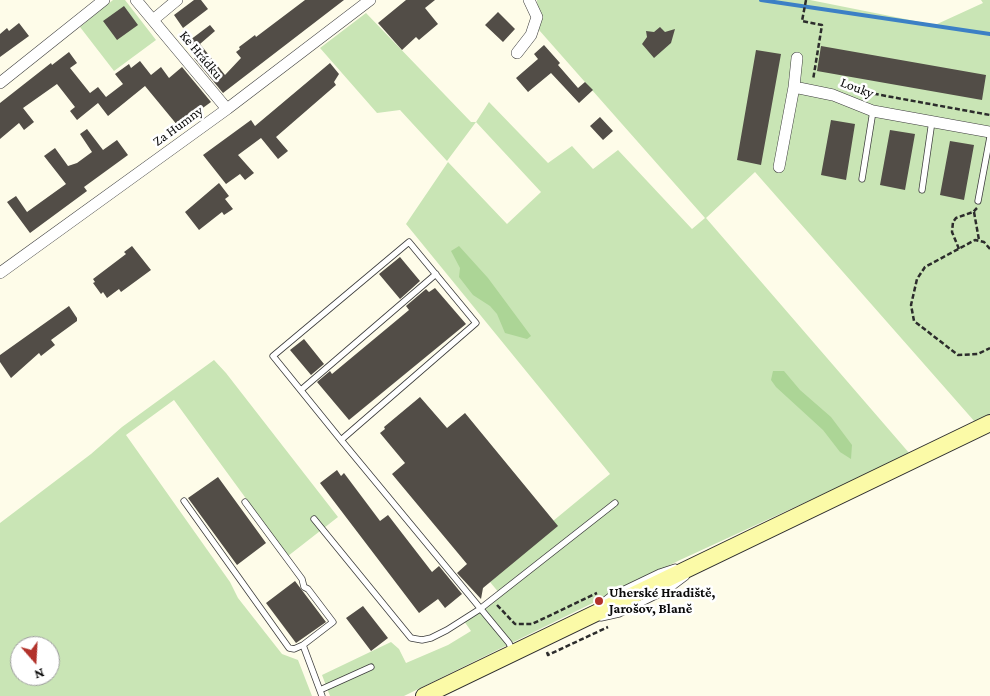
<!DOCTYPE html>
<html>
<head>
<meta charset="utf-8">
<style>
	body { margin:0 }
	#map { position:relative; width:990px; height:696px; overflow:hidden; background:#fefce9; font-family:"Crimson Pro",serif }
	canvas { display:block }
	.north { position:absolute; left:10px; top:636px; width:50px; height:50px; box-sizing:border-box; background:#fff; border:1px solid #9d9d9d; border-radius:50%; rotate:161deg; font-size:14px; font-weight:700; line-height:20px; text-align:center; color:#0a0a0a }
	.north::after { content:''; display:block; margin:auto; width:18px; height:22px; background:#b2322b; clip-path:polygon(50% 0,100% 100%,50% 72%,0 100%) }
</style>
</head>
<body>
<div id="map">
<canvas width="990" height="696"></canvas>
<div class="north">N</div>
</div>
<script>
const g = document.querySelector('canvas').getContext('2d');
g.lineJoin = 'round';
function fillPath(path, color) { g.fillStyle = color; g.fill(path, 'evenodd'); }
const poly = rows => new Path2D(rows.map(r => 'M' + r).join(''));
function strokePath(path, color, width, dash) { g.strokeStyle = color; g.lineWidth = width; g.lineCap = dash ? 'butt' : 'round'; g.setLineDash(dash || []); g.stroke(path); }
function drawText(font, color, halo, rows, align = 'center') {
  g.font = font + ' "Crimson Pro",serif'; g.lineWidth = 5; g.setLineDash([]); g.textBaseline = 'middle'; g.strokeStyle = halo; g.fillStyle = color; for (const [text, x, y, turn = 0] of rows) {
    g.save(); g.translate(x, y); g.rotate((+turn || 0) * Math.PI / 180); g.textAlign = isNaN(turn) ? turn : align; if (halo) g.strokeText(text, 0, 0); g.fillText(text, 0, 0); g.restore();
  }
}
fillPath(poly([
	[113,0,125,0,156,40,114,71,80,27],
	[537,0,810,0,935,25,983,3,981,0,990,0,990,414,975,422,755,172,706,218,910,454,680,560,404,696,330,696,322,675,391,642,399,649,406,663,448,645,471,631,464,621,500,594,490,582,553,521,610,474,406,224,448,162,507,224,541,192,476,122,447,161,400,110,377,113,320,48,366,13,471,122,476,122,489,102,548,163,572,146,593,169,618,150,692,229,705,218,539,30],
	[214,360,226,373,338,517,288,556,174,400,126,435,230,582,238,598,282,654,298,660,312,696,0,696,0,523,91,454,122,427],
	[20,646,50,646,50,676,20,676]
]), '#c9e5b5');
fillPath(poly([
	[459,246,488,278,531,336,527,339,505,333,497,314,490,306,473,295,459,277,460,268,451,251],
	[773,371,784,371,800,390,831,417,852,445,851,459,840,452,823,430,776,387,771,380]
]), '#acd596');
strokePath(poly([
	[761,0,990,34]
]), '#3c80c5', 4);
fillPath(poly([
	[194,0,201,0,208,9,183,28,174,15],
	[305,0,344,0,223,93,194,58,197,56,186,43,210,25,215,31,200,44,225,75,241,58,236,52,240,49,239,47,255,35,256,37],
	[406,0,435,0,425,8,438,24,419,40,416,37,402,50,378,23],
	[124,6,138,25,117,40,103,21],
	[498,12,515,29,503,42,485,25],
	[19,23,29,36,0,57,0,34,7,28,9,31],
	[660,27,665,32,675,29,671,43,654,58,642,44,647,37,646,31,654,32],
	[544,45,560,63,558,65,578,88,585,82,593,90,579,103,551,73,528,92,516,78,538,59,534,54],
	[821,46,986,75,982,100,817,71],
	[756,50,781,54,761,165,737,160],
	[69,52,77,63,70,68,90,93,98,87,106,97,123,84,115,74,129,64,131,68,140,61,151,75,161,67,169,78,182,67,211,102,178,126,145,86,108,116,98,103,77,120,70,111,75,107,57,84,23,108,34,122,24,130,19,123,0,139,0,103,51,63,52,65],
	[330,63,339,74,334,82,336,85,276,137,288,151,278,159,261,138,238,155,254,173,245,180,240,174,226,184,203,155,251,120,255,126],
	[600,117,613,131,603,140,590,126],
	[831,120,855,124,846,180,821,175],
	[87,129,103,150,117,140,128,155,84,187,87,191,30,233,7,202,16,196,27,212,66,184,44,156,55,148,68,166,77,163,92,152,80,134],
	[890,130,915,134,905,190,880,185],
	[950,141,974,145,964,200,940,195],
	[219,183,229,196,225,199,233,209,224,215,222,212,199,230,185,212],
	[132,246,151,270,121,292,119,289,107,298,103,292,101,294,93,283,95,282,93,279,126,254,124,252],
	[400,257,420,281,400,299,379,274],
	[435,288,466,324,349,420,317,382,330,371,332,374,409,310,406,306,426,289,429,292],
	[69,306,77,318,77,321,51,340,55,345,41,356,39,353,11,378,0,362,0,355],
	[304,339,324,364,311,375,290,350],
	[420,397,447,428,465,413,558,526,483,588,481,599,457,573,467,564,392,474,405,463,380,433,385,429,384,427],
	[337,470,341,476,344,473,380,521,388,515,432,572,439,566,462,594,445,608,438,599,419,613,320,483],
	[218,477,266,543,237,565,188,498],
	[295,581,326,622,296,643,266,603],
	[363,606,388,638,371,651,346,618]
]), '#524d47');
const service = poly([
	[862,179,873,111],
	[922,190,932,121],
	[978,201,990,137],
	[301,390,436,274],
	[341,440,476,323,409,242,273,356,341,440,509,643,512,650],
	[184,501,289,648,294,649,303,645],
	[245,502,302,579,304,587,308,589,333,622,303,645,322,696],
	[314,519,411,638,422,640,431,638,447,630,480,609,615,503],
	[601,603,610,596,660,572,675,567],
	[601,618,619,614,670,589,686,577],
	[320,690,371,667]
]);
const minor = poly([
	[136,0,227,109],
	[153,20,177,0],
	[517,53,531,35,537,17,529,0],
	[0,83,104,0],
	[794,87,797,58],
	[779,167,794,87,833,95,873,111,990,132],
	[0,273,227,109,370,0]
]);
const secondary = poly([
	[424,696,990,423]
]);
strokePath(service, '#3d3d3d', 7);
strokePath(minor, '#3d3d3d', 12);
strokePath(secondary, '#2c2c2c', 18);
strokePath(poly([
	[806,0,802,21,822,25,813,80],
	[859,91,990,115],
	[974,212,979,240],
	[959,249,952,232,953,222,956,218,973,212,977,208],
	[990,249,984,242,975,240,925,267,917,279,911,305,914,321,958,355,978,354,990,348],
	[497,605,515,624,532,624,597,593],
	[547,652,548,655,608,627]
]), '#2c2c2c', 2.5, [5, 2.5]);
strokePath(service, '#fff', 5.5);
strokePath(minor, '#fff', 11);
strokePath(secondary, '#fbfaa7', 16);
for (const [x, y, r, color] of [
	[599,601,5,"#b2322b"]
]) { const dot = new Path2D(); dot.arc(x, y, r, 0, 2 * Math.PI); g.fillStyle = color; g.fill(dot); strokePath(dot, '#fff', 2); }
drawText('14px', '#0a0a0a', '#fff', [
	["Ke Hrádku",201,55,50],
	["Louky",857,88,21],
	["Za Humny",178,126,-36]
]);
drawText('bold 14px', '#0a0a0a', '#fff', [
	["Uherské Hradiště,",609,593],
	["Jarošov, Blaně",609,609]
], 'left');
</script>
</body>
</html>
